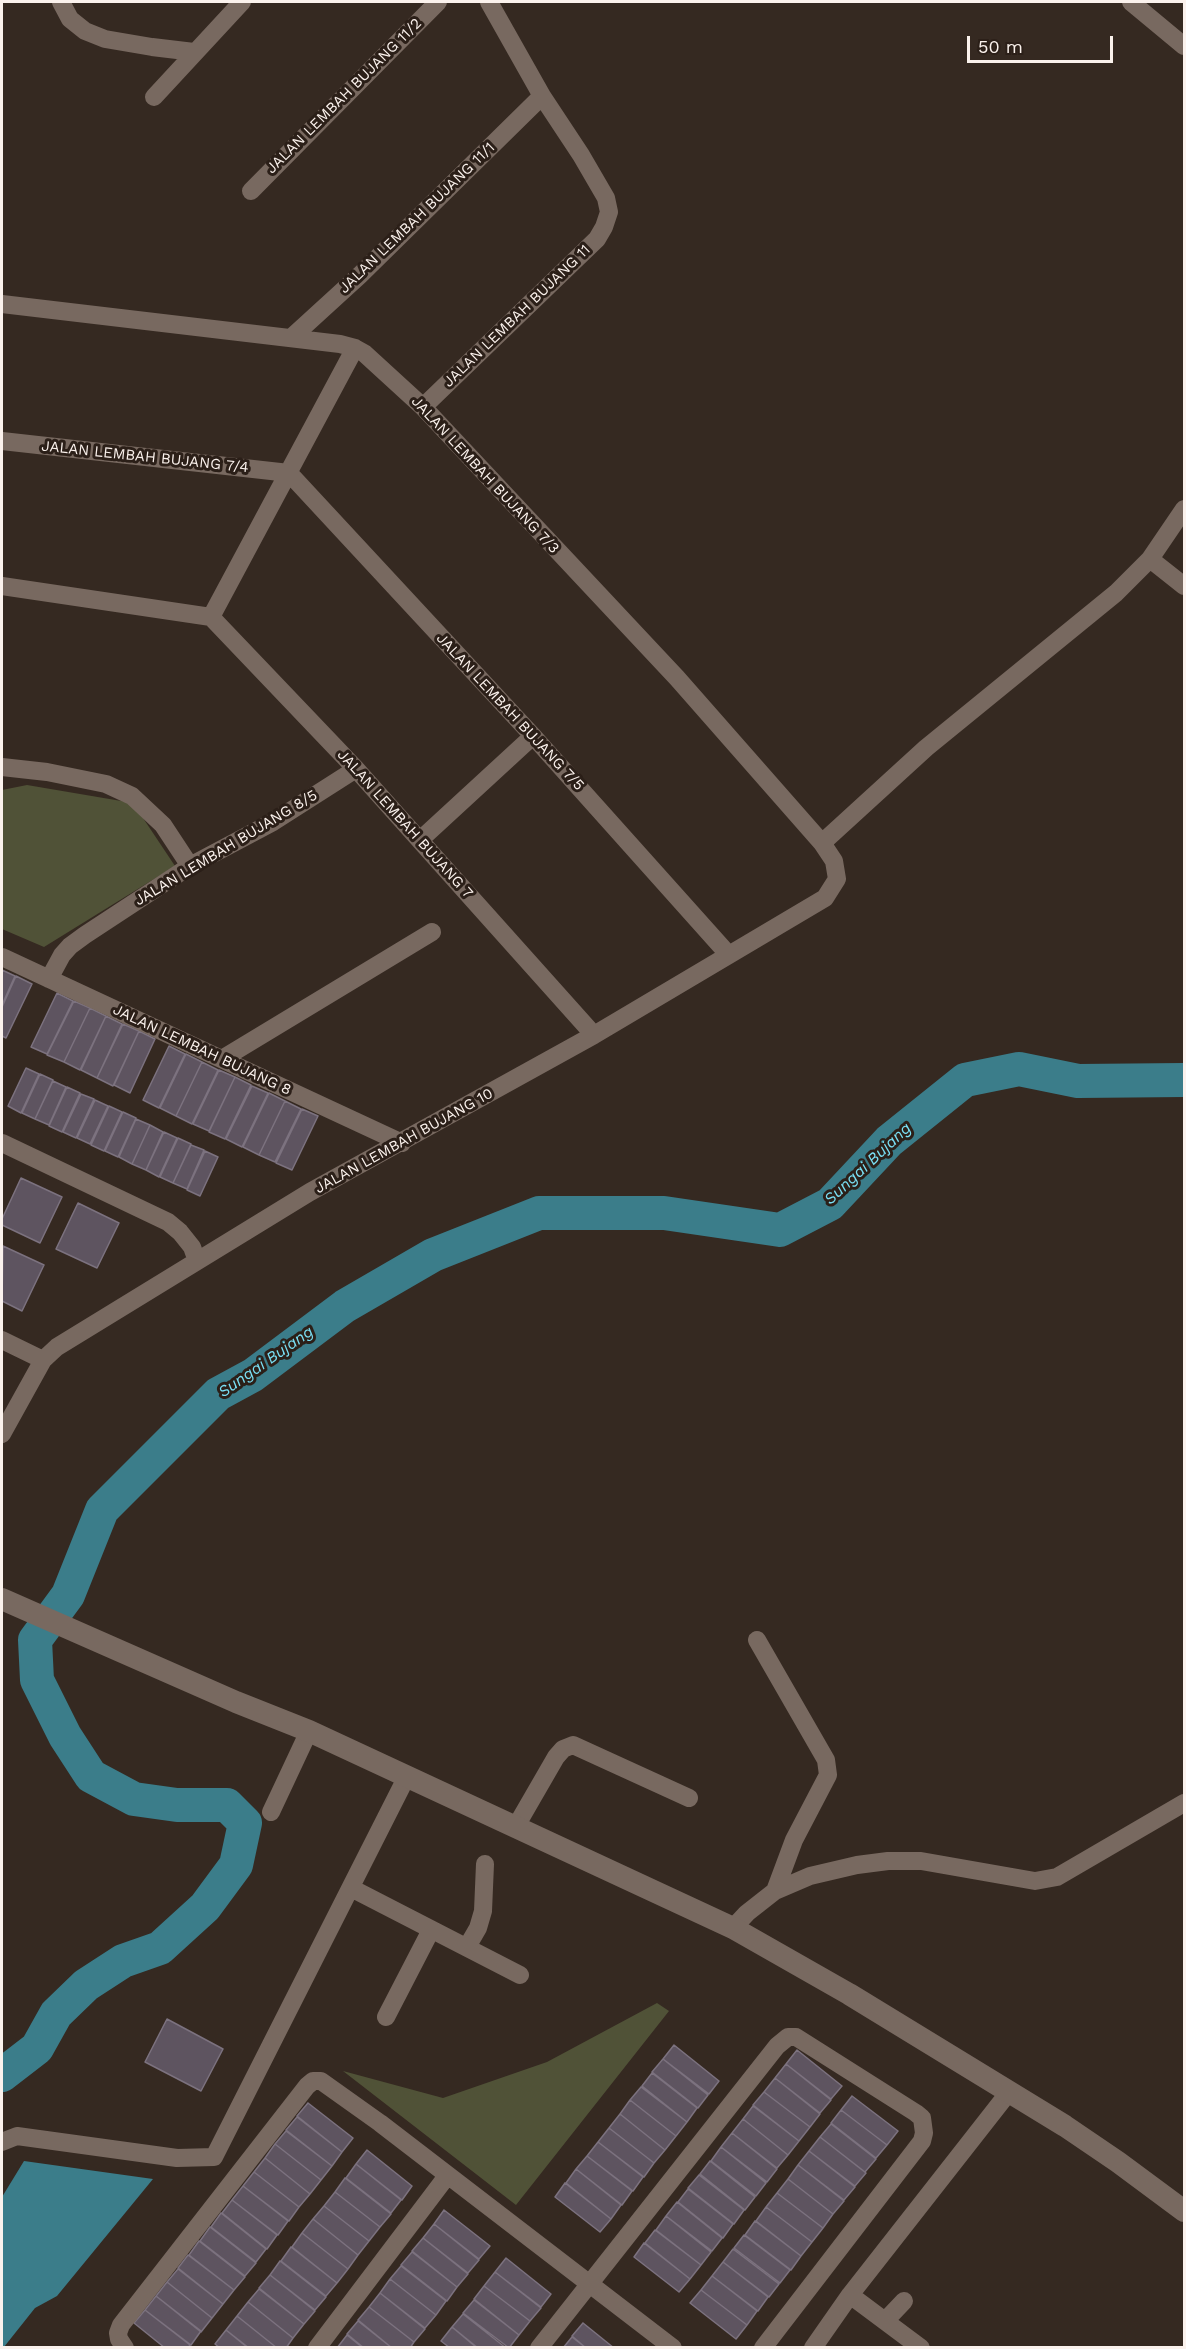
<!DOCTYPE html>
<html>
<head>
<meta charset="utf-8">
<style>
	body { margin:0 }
	#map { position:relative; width:1186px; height:2349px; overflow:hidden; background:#352921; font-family:"Work Sans",sans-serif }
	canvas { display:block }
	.frame { position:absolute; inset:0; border:3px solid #fbf2ed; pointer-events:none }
	.scale { position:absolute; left:967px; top:36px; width:146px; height:27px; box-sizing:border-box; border:3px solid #fbf2ed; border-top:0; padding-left:8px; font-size:18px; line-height:21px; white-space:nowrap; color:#fbf2ed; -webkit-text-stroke:4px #2b1f18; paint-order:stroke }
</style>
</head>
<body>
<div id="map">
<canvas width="1186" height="2349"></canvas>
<div class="frame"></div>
<div class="scale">50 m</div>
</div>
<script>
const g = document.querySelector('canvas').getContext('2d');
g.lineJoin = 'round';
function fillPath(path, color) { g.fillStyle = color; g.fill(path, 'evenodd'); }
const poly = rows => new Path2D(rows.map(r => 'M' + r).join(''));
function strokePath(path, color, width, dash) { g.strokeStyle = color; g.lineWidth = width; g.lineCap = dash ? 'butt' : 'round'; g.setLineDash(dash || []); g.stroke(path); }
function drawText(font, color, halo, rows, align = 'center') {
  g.font = font + ' "Work Sans",sans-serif'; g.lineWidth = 6; g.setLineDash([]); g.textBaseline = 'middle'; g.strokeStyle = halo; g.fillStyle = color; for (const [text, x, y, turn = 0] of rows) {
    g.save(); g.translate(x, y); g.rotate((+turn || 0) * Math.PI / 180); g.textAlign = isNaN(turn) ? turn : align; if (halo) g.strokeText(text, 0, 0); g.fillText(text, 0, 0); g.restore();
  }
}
fillPath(poly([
	[27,785,133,803,175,866,44,947,2,929,2,790],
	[657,2003,669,2011,516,2205,343,2071,443,2098,547,2062]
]), '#505237');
fillPath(poly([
	[24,2161,153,2179,57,2296,35,2308,4,2347,2,2347,2,2197]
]), '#3b7d8a');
strokePath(poly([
	[2,2075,37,2048,56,2014,86,1985,123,1961,160,1948,205,1907,236,1865,245,1823,227,1805,177,1805,134,1799,91,1776,65,1736,37,1680,35,1640,68,1595,102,1510,218,1394,253,1375,345,1306,433,1255,539,1213,664,1213,780,1230,830,1204,889,1141,965,1080,1019,1069,1078,1081,1184,1080]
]), '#3b7d8a', 34);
const building = poly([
	[2,970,15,976,2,1005,2,970],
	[16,976,32,984,6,1038,2,1036,2,1007,16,976],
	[57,993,73,1001,47,1054,31,1047,57,993],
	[74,1001,90,1008,64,1062,47,1055,74,1001],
	[90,1008,106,1016,80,1070,64,1062,90,1008],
	[106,1016,122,1024,97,1078,81,1070,106,1016],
	[123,1024,139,1031,113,1086,97,1078,123,1024],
	[139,1031,155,1039,130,1093,114,1085,139,1031],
	[169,1046,185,1054,159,1108,143,1100,169,1046],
	[186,1054,202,1062,176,1116,160,1108,186,1054],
	[202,1062,218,1070,192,1124,176,1116,202,1062],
	[26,1068,39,1074,21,1113,8,1106,26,1068],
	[219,1070,235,1077,209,1131,193,1124,219,1070],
	[40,1074,53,1080,35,1119,22,1113,40,1074],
	[235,1077,251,1085,225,1139,209,1132,235,1077],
	[53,1081,66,1087,49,1125,35,1119,53,1081],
	[252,1086,268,1093,242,1147,226,1139,252,1086],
	[67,1087,80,1093,62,1132,49,1126,67,1087],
	[269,1093,285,1101,259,1155,243,1147,269,1093],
	[81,1094,94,1099,76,1138,63,1132,81,1094],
	[95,1100,108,1106,90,1144,77,1138,95,1100],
	[285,1101,301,1109,275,1162,259,1155,285,1101],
	[109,1106,122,1112,104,1151,91,1145,109,1106],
	[302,1109,318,1116,292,1170,276,1163,302,1109],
	[123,1112,136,1118,118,1157,105,1151,123,1112],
	[136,1119,150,1125,132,1164,119,1157,136,1119],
	[150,1125,163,1132,146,1170,132,1164,150,1125],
	[164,1132,177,1138,159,1177,146,1170,164,1132],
	[178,1138,191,1144,173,1183,160,1177,178,1138],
	[191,1145,204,1150,187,1189,173,1183,191,1145],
	[205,1151,218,1157,200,1196,187,1190,205,1151],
	[21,1178,62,1197,40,1243,2,1225,2,1219,21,1178],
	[78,1203,119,1223,97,1268,56,1249,78,1203],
	[3,1246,44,1265,22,1311,2,1301,3,1246],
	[167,2019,223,2049,201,2091,145,2062,167,2019],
	[674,2045,719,2081,709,2094,663,2059,674,2045],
	[797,2050,842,2086,831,2099,786,2064,797,2050],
	[663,2059,708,2095,698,2108,652,2072,663,2059],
	[786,2064,831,2100,820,2113,775,2078,786,2064],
	[652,2073,697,2108,687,2122,642,2086,652,2073],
	[775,2078,820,2114,810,2127,764,2092,775,2078],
	[641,2087,687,2122,676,2136,630,2100,641,2087],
	[764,2092,810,2127,799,2141,753,2105,764,2092],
	[852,2096,898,2131,887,2145,841,2110,852,2096],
	[630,2100,676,2136,665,2150,620,2114,630,2100],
	[308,2103,353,2138,342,2152,297,2116,308,2103],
	[753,2106,799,2141,788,2155,743,2119,753,2106],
	[841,2110,887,2145,876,2158,831,2123,841,2110],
	[620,2114,665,2150,654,2163,609,2128,620,2114],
	[297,2117,342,2152,332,2166,286,2130,297,2117],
	[743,2119,788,2155,777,2168,732,2133,743,2119],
	[831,2124,876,2159,865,2172,820,2137,831,2124],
	[609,2128,654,2163,644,2177,598,2142,609,2128],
	[286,2131,332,2166,321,2180,275,2144,286,2131],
	[732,2133,777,2169,767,2182,721,2147,732,2133],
	[820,2137,866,2173,855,2186,809,2151,820,2137],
	[598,2142,643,2177,633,2191,587,2156,598,2142],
	[275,2144,321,2180,310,2194,265,2158,275,2144],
	[721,2147,766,2183,756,2196,711,2161,721,2147],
	[367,2150,412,2186,402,2200,356,2164,367,2150],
	[809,2151,855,2187,844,2200,798,2165,809,2151],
	[587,2156,632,2191,622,2205,576,2169,587,2156],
	[265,2158,310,2194,299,2207,254,2172,265,2158],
	[710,2161,755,2197,745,2210,700,2174,710,2161],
	[356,2164,401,2200,391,2213,346,2178,356,2164],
	[798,2165,844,2201,833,2214,788,2179,798,2165],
	[576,2169,621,2205,611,2219,566,2183,576,2169],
	[254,2172,299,2207,289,2221,243,2186,254,2172],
	[699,2175,744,2210,734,2224,688,2188,699,2175],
	[345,2178,391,2214,380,2227,335,2192,345,2178],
	[788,2179,833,2214,823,2228,777,2193,788,2179],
	[565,2183,611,2219,600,2232,555,2197,565,2183],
	[243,2186,288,2221,278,2235,232,2200,243,2186],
	[688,2189,733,2224,723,2238,678,2202,688,2189],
	[335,2192,380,2227,369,2241,324,2206,335,2192],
	[777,2193,823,2228,812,2242,766,2207,777,2193],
	[232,2200,277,2235,267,2249,222,2213,232,2200],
	[677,2202,722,2238,712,2251,666,2216,677,2202],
	[324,2206,369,2241,358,2255,313,2219,324,2206],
	[766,2207,812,2242,801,2256,756,2221,766,2207],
	[444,2210,490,2246,479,2259,434,2224,444,2210],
	[221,2213,266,2249,256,2262,211,2227,221,2213],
	[666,2216,711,2252,701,2265,656,2230,666,2216],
	[313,2219,358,2255,348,2269,302,2233,313,2219],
	[755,2221,801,2256,791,2270,745,2235,755,2221],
	[434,2224,479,2260,468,2273,423,2238,434,2224],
	[210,2227,256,2263,245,2276,200,2241,210,2227],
	[655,2230,701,2265,690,2279,645,2243,655,2230],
	[302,2233,348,2269,337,2283,292,2247,302,2233],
	[744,2235,790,2270,780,2283,734,2248,744,2235],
	[423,2238,468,2274,457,2287,412,2251,423,2238],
	[199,2241,245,2277,234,2290,189,2255,199,2241],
	[644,2243,690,2279,679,2292,634,2257,644,2243],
	[291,2247,337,2283,326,2296,281,2261,291,2247],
	[733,2249,779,2284,769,2297,723,2262,733,2249],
	[412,2252,457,2287,447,2301,401,2265,412,2252],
	[188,2255,234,2290,223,2304,178,2268,188,2255],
	[506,2258,551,2294,541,2307,495,2272,506,2258],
	[280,2261,326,2297,315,2310,270,2275,280,2261],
	[723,2262,768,2297,758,2311,712,2276,723,2262],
	[401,2266,446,2301,436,2315,390,2279,401,2266],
	[178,2269,223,2304,212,2318,167,2282,178,2269],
	[495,2272,541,2308,530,2321,484,2286,495,2272],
	[270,2275,315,2311,304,2324,259,2288,270,2275],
	[712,2276,757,2311,747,2325,701,2290,712,2276],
	[390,2279,436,2315,425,2328,380,2293,390,2279],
	[167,2282,212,2318,201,2332,156,2296,167,2282],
	[484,2286,530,2321,519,2335,474,2299,484,2286],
	[259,2289,304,2324,293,2338,248,2302,259,2289],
	[701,2290,747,2325,736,2339,690,2303,701,2290],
	[380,2293,425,2329,414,2342,369,2307,380,2293],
	[156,2296,201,2331,191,2345,145,2310,156,2296],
	[474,2300,519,2335,509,2348,463,2313,474,2300],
	[248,2302,293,2338,286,2348,277,2348,237,2316,248,2302],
	[369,2307,414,2342,410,2348,392,2348,358,2320,369,2307],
	[145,2310,190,2345,188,2348,165,2348,134,2323,145,2310],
	[463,2314,506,2348,478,2348,452,2327,463,2314],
	[237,2316,277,2348,249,2348,226,2330,237,2316],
	[358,2321,392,2348,364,2348,347,2334,358,2321],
	[583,2323,614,2348,586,2348,572,2336,583,2323],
	[452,2327,477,2348,450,2348,441,2341,452,2327],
	[226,2330,248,2348,220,2348,215,2344,226,2330],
	[347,2335,363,2348,337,2348,347,2335],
	[572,2337,586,2348,563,2348,572,2337]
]);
fillPath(building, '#5e5460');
strokePath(building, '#7c727f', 1.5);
strokePath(poly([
	[61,2,70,19,85,31,105,39,152,47,194,52],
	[1131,2,1184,46],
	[154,97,242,2],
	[251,191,438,2],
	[2,304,340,344,355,348,364,353,423,407,677,678,822,843,834,861,837,879,825,898,798,914,594,1035,310,1192,57,1347,43,1360,2,1434],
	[291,338,360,275,542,96],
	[423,407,597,239,604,227,609,212,606,198,581,155,542,96,489,2],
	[2,441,289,473,533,736,728,954],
	[1150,559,1184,586],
	[2,586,211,617,356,769,594,1035],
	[211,617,355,348],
	[2,767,47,772,106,784,132,796,163,825,190,866],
	[420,840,533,736],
	[822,843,926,748,1116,593,1150,559,1184,509],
	[2,957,402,1143],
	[49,979,62,955,70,946,85,935,190,866,273,822,356,769],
	[222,1059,432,932],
	[2,1143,168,1222,180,1232,192,1247,197,1261],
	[2,1340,43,1360],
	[271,1812,309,1731],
	[515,1828,556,1757,563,1749,573,1745,689,1798],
	[351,1888,520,1975],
	[775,1891,810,1876,857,1865,888,1861,921,1861,1035,1881,1057,1877,1184,1803],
	[733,1928,747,1913,775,1891,794,1840,828,1775,826,1760,757,1640],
	[467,1947,478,1928,483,1911,485,1864],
	[386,2017,431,1930],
	[2,2142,17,2136,177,2158,214,2157,406,1778],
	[850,2295,921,2348],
	[885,2321,904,2301],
	[125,2348,119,2339,118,2333,121,2325,307,2086,313,2081,321,2081,380,2123,673,2348],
	[317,2348,447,2176],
	[539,2348,777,2046,788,2037,796,2037,916,2113,922,2118,924,2133,922,2141,763,2348],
	[813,2348,850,2295,1009,2092]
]), '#786960', 18);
strokePath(poly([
	[2,1599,236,1702,309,1731,733,1928,849,1994,1065,2126,1118,2162,1184,2211]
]), '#786960', 22);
drawText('15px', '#fbf2ed', '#2b1f18', [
	["JALAN LEMBAH BUJANG 11/2",344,96,-45],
	["JALAN LEMBAH BUJANG 11/1",417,218,-44],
	["JALAN LEMBAH BUJANG 11",517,316,-44],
	["JALAN LEMBAH BUJANG 7/4",145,457,6],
	["JALAN LEMBAH BUJANG 7/3",485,475,47],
	["JALAN LEMBAH BUJANG 7/5",510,712,47],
	["JALAN LEMBAH BUJANG 7",405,824,48],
	["JALAN LEMBAH BUJANG 8/5",226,848,-31],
	["JALAN LEMBAH BUJANG 8",202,1050,25],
	["JALAN LEMBAH BUJANG 10",404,1141,-29]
]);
drawText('italic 16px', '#7ae0f5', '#2b1f18', [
	["Sungai Bujang",868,1164,-43],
	["Sungai Bujang",266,1362,-35]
]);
</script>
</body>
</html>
